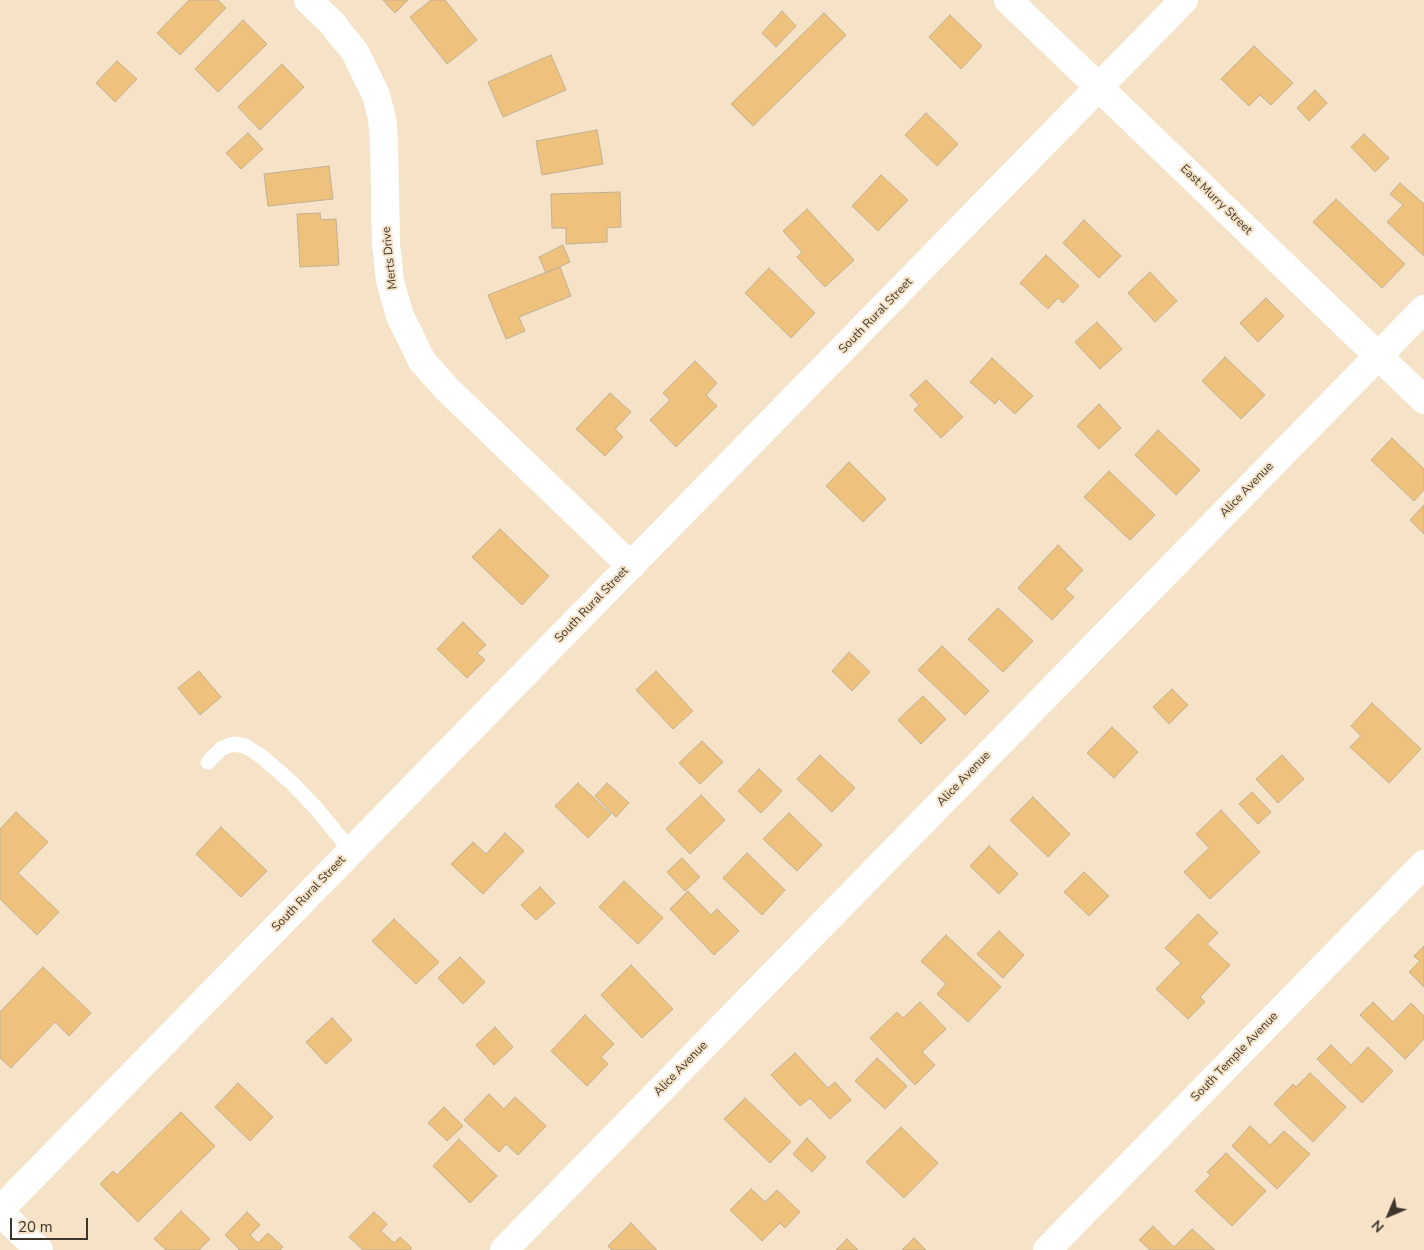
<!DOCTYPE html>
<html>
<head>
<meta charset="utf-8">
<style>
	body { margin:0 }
	#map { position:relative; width:1424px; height:1250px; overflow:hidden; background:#f6e3c7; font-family:"Nunito Sans",sans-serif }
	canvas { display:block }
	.north { position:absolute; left:1364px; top:1190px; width:50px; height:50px; -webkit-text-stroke:4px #f6e3c7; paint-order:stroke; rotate:225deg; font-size:14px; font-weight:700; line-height:20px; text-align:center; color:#3d362b }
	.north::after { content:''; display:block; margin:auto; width:18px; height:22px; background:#3d362b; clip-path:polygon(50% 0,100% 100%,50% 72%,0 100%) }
	.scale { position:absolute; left:10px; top:1218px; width:78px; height:22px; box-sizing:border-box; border:2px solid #3d362b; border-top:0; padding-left:6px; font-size:15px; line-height:18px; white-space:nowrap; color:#3d362b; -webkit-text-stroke:4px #f6e3c7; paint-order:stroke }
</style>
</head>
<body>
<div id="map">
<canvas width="1424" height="1250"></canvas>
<div class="north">N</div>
<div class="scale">20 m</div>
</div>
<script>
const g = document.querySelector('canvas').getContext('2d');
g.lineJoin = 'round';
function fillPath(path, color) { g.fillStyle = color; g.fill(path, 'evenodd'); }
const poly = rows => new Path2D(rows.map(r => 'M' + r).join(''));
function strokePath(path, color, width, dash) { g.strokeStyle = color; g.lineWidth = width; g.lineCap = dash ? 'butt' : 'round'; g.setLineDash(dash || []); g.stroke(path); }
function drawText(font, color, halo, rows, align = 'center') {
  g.font = font + ' "Nunito Sans",sans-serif'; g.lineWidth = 4; g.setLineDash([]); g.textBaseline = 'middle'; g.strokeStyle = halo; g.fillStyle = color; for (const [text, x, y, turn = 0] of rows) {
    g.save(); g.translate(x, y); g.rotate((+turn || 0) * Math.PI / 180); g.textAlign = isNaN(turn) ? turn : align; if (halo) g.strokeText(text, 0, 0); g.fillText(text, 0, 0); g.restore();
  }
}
const building = poly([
	[189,0,218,0,226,8,180,55,157,33,189,0],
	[383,0,408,0,395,13,383,0],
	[431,0,445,0,477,40,447,64,410,17,431,0],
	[782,11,796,26,776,47,762,33,782,11],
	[824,13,846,35,753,126,731,104,824,13],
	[950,15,982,46,961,69,929,37,950,15],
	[243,20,267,44,218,92,195,69,243,20],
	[1254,46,1293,83,1271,105,1260,95,1249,106,1221,79,1254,46],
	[551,55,566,90,503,117,488,82,551,55],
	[117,61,137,79,115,102,96,83,117,61],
	[282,64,304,87,260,130,238,107,282,64],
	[1315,90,1327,103,1309,121,1297,108,1315,90],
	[926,113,958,144,937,166,905,135,926,113],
	[597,130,603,164,542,175,536,141,597,130],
	[248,133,263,149,241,169,226,153,248,133],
	[1364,134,1389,158,1375,172,1351,147,1364,134],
	[329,166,333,199,268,206,264,174,329,166],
	[881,175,908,200,878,231,852,206,881,175],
	[1400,183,1424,204,1424,256,1387,222,1403,205,1390,194,1400,183],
	[620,192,621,227,607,228,607,242,566,244,566,228,552,228,551,194,620,192],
	[1336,199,1405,264,1382,288,1313,222,1336,199],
	[807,209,854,260,825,287,797,257,802,252,783,231,807,209],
	[320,213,321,220,336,219,339,265,300,267,297,214,320,213],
	[1084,220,1121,256,1099,278,1063,243,1084,220],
	[563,245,570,262,546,273,539,257,563,245],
	[1046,255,1079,286,1063,303,1058,298,1048,309,1020,283,1046,255],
	[560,267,571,296,519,317,525,331,506,339,488,295,560,267],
	[769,268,815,313,791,338,745,293,769,268],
	[1150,272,1177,301,1155,322,1128,293,1150,272],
	[1266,298,1284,316,1258,342,1240,323,1266,298],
	[1097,322,1122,349,1100,369,1075,342,1097,322],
	[1225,357,1265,395,1241,419,1202,381,1225,357],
	[992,358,1033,396,1015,414,999,399,995,404,970,382,992,358],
	[695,361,717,383,706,395,717,406,676,447,650,420,670,400,663,393,695,361],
	[926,380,963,417,941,438,914,410,919,405,910,395,926,380],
	[610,393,631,412,615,429,623,437,605,456,576,429,610,393],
	[1099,404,1121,428,1099,449,1077,426,1099,404],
	[1158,430,1200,470,1176,495,1135,455,1158,430],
	[1392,438,1424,469,1424,490,1414,501,1371,460,1392,438],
	[849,462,886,499,863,522,826,486,849,462],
	[1109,471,1155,515,1130,540,1084,497,1109,471],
	[1424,505,1424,534,1410,520,1424,505],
	[500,529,549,576,522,605,472,557,500,529],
	[1058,545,1083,570,1065,589,1074,597,1052,620,1018,588,1058,545],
	[998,608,1033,641,1003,672,968,639,998,608],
	[463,622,486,645,477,653,485,660,467,678,437,649,463,622],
	[942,646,989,691,965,715,918,670,942,646],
	[849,652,870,672,852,691,832,671,849,652],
	[199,671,221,697,200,715,178,688,199,671],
	[656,671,693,711,673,729,636,690,656,671],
	[1172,689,1188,705,1169,724,1153,707,1172,689],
	[923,696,946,719,921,744,898,720,923,696],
	[1372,703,1421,749,1389,783,1350,747,1361,736,1351,726,1372,703],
	[1112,727,1138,752,1114,778,1087,753,1112,727],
	[702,741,723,762,700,784,679,763,702,741],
	[820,755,855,788,832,812,797,779,820,755],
	[1282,755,1304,779,1278,803,1256,779,1282,755],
	[759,769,782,791,761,813,738,791,759,769],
	[578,783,611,814,588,838,555,806,578,783],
	[607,783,629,803,616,817,595,796,607,783],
	[1252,792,1271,812,1258,824,1239,804,1252,792],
	[701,795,725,820,690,854,666,829,701,795],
	[1033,797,1070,834,1048,857,1010,820,1033,797],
	[1221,810,1260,852,1210,899,1184,872,1209,848,1196,834,1221,810],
	[16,812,48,842,18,873,59,912,37,935,0,899,0,829,16,812],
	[789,813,822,845,797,871,763,839,789,813],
	[221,827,267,871,241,897,196,854,221,827],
	[505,833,524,851,483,894,451,864,473,842,486,854,505,833],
	[989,846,1018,874,999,894,970,866,989,846],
	[747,853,785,890,762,915,723,878,747,853],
	[682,858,700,877,685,891,667,872,682,858],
	[1084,872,1109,896,1089,916,1064,892,1084,872],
	[624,881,663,918,638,944,599,907,624,881],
	[540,887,555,903,536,920,521,905,540,887],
	[688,891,711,915,717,909,739,931,714,955,670,909,688,891],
	[1198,914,1218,933,1207,944,1230,965,1200,997,1205,1002,1188,1019,1156,989,1181,963,1165,948,1198,914],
	[394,919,439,962,416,984,372,941,394,919],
	[999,931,1024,955,1003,978,977,954,999,931],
	[946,935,1001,987,968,1022,937,994,946,984,921,961,946,935],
	[1424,946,1424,987,1409,972,1420,961,1414,956,1424,946],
	[460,957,485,982,463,1004,438,978,460,957],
	[631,965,673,1009,642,1038,601,995,631,965],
	[43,967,91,1013,69,1036,55,1022,11,1068,0,1058,0,1012,43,967],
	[920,1002,946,1029,922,1052,935,1065,915,1085,870,1038,897,1012,903,1018,920,1002],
	[1373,1002,1393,1022,1411,1003,1424,1016,1424,1039,1405,1059,1360,1015,1373,1002],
	[585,1015,614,1044,601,1057,608,1064,587,1086,551,1051,585,1015],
	[332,1018,352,1040,326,1064,306,1042,332,1018],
	[495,1027,513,1047,494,1065,476,1045,495,1027],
	[1331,1045,1351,1065,1368,1047,1393,1071,1362,1103,1317,1059,1331,1045],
	[795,1053,828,1088,835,1082,851,1100,830,1119,810,1098,800,1106,771,1075,795,1053],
	[877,1058,907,1086,885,1109,855,1081,877,1058],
	[1310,1073,1346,1107,1313,1142,1274,1104,1293,1084,1296,1087,1310,1073],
	[238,1083,273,1117,250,1141,215,1107,238,1083],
	[489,1094,504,1109,515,1097,546,1126,518,1155,506,1144,499,1152,464,1120,489,1094],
	[745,1098,791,1142,770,1163,724,1119,745,1098],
	[444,1107,463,1126,447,1141,428,1123,444,1107],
	[181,1112,215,1146,138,1222,100,1184,113,1171,117,1175,181,1112],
	[1250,1126,1270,1145,1284,1131,1310,1154,1277,1189,1232,1146,1250,1126],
	[901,1127,938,1163,904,1198,866,1162,901,1127],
	[807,1138,826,1157,812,1172,793,1154,807,1138],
	[459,1139,497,1176,470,1203,433,1166,459,1139],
	[1226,1153,1266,1191,1232,1226,1195,1191,1211,1175,1207,1172,1226,1153],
	[751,1189,765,1202,777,1190,800,1212,785,1228,780,1223,762,1241,730,1210,751,1189],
	[181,1211,210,1239,199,1250,166,1250,154,1239,181,1211],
	[247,1212,260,1225,250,1235,258,1243,268,1233,283,1247,280,1250,238,1250,239,1249,225,1235,247,1212],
	[374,1212,387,1224,381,1231,394,1243,400,1237,412,1248,410,1250,363,1250,349,1237,374,1212],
	[631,1223,657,1250,612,1250,608,1246,631,1223],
	[1153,1226,1174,1247,1192,1229,1215,1250,1150,1250,1139,1240,1153,1226],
	[914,1238,926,1250,902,1250,914,1238],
	[847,1239,858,1250,836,1250,847,1239]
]);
fillPath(building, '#eec27d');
strokePath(building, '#c1af94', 1);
strokePath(poly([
	[208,762,222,748,234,744,245,746,261,756,291,782,316,808,351,851]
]), '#fff', 15);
strokePath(poly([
	[308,0,333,24,340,34,348,43,355,52,376,95,382,118,384,142,386,244,390,281,400,316,422,361,447,389,631,566],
	[1008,0,1424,400],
	[0,1210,1184,0],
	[504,1250,1424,309],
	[1047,1250,1424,864]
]), '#fff', 28);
strokePath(poly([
	[0,1212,39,1250]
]), '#fff', 28);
drawText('12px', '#3d362b', '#f6e3c7', [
	["East Murry Street",1216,200,44],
	["Merts Drive",390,258,-96],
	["South Rural Street",876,316,-46],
	["Alice Avenue",1247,490,-46],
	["South Rural Street",592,605,-46],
	["Alice Avenue",964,779,-46],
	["South Rural Street",309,894,-46],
	["South Temple Avenue",1235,1057,-46],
	["Alice Avenue",681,1069,-46]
]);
</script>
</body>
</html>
